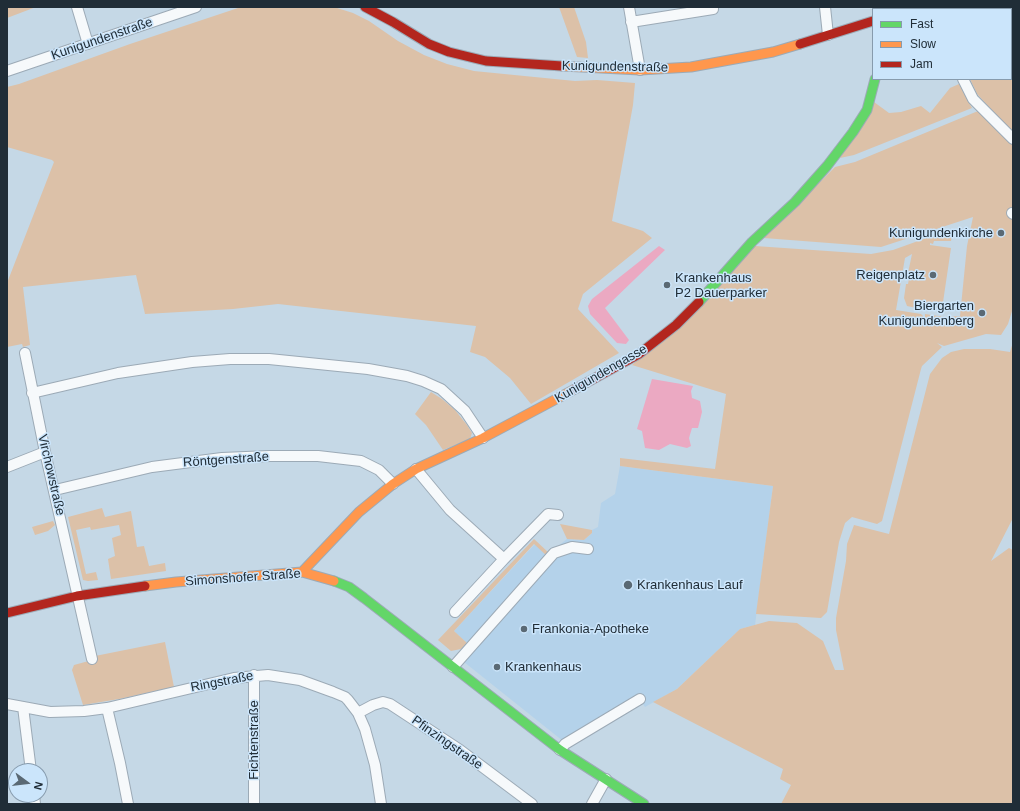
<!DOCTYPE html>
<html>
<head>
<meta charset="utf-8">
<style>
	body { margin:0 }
	#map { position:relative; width:1020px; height:811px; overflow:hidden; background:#c5d8e6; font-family:Arial,sans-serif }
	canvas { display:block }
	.frame { position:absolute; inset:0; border:8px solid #202d37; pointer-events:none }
	.legend { position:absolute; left:872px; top:8px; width:140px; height:72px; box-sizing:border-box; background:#cbe5fb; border:1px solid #879bad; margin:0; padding:5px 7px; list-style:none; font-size:12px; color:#202d37 }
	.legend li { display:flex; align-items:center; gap:8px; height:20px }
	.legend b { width:20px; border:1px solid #879bad }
	.north { position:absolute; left:8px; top:763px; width:40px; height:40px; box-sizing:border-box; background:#cbe5fb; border:1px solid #879bad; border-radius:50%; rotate:105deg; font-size:11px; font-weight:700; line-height:16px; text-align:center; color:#202d37 }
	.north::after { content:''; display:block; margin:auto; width:14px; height:18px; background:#5a6974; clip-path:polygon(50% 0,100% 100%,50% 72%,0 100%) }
</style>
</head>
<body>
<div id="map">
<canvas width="1020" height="811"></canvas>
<div class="frame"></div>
<ul class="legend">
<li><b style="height:5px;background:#63d668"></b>Fast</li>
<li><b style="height:5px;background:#ff974d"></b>Slow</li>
<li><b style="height:5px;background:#b3261e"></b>Jam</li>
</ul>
<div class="north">N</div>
</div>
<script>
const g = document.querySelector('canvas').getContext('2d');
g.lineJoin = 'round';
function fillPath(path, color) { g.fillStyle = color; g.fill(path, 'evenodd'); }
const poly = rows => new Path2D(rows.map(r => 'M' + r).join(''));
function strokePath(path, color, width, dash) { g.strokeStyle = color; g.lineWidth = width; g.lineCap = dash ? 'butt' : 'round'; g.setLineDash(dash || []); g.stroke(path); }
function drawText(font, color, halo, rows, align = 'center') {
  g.font = font + ' Arial,sans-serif'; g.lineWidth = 3; g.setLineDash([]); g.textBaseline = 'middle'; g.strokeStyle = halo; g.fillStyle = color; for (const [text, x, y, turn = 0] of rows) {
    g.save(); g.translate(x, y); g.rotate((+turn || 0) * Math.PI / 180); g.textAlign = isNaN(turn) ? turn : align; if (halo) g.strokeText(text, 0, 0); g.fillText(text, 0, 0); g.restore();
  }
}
fillPath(poly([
	[620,466,773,486,755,625,740,629,677,689,645,707,638,697,563,741,464,662,473,649,454,631,535,544,549,553,567,539,584,540,592,533,592,530,598,527,601,503,615,494]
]), '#b4d2ea');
fillPath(poly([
	[7,7,36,7,7,18],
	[241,7,334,7,353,13,369,21,398,41,424,55,447,64,474,71,575,81,597,80,635,83,633,105,612,221,643,231,652,238,583,294,578,309,619,353,531,404,510,378,485,357,470,352,476,326,278,304,233,309,145,314,136,275,23,287,30,345,23,347,22,344,7,347,7,283,54,162,52,160,7,147,7,87,19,84,130,44],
	[559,7,574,7,586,42,588,58,577,57],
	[955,7,1013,7,1013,133,977,94,970,79,1011,79,1011,9,954,9],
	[959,84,972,108,854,155,840,158,874,102,889,113,901,112,921,106,930,113,950,88],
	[978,111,1000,134,1013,145,1013,308,1008,324,1001,335,986,334,944,346,937,343,942,347,922,366,921,369,882,521,877,524,852,517,845,523,839,542,827,612,821,618,756,614,773,486,620,466,620,458,715,469,726,394,632,365,755,246,871,254,893,250,932,236,951,233,952,235,951,241,934,241,933,244,930,243,930,245,951,248,942,309,931,307,926,309,921,309,907,306,904,298,906,284,908,284,910,274,908,273,912,254,905,258,896,310,921,314,923,316,923,322,925,326,925,314,945,317,960,316,967,246,973,217,881,247,764,238,835,167,855,162],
	[1013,342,1013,518,991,561,1009,548,1013,550,1013,804,781,804,791,785,780,779,783,769,653,702,677,689,740,629,769,621,797,623,823,641,835,670,844,670,836,630,836,618,846,561,847,544,854,525,889,534,930,374,942,358,951,352,964,349,990,349,1010,352],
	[431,392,442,399,455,410,467,425,472,433,470,439,443,450,426,425,415,414],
	[102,508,105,517,131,511,137,547,144,546,149,566,165,563,166,571,111,579,108,559,115,556,112,538,121,535,119,525,91,530,90,527,76,530,86,574,96,572,98,580,88,581,83,580,68,517],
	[53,521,55,525,48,531,35,535,32,527],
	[560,524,592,530,592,533,584,540,567,539],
	[534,539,549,553,547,556,534,544,454,631,467,643,461,649,451,651,438,640],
	[165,642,174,687,119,699,83,705,72,670,74,665,96,659,95,656]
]), '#dcc1a8');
fillPath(poly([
	[659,246,665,250,605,308,629,340,626,344,617,343,590,314,588,306,592,299],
	[652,379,693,386,691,391,692,398,700,401,702,412,698,428,692,428,689,438,691,446,687,448,670,444,659,450,645,448,642,431,637,429]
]), '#eba9c2');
const street = poly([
	[77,7,88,44],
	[629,7,640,70],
	[825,7,828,35],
	[947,7,948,9],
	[912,9,917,7],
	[631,22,713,9,713,7],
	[7,71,196,7],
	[963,79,973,99,1013,139],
	[1012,213,1013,214],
	[25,353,45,452,92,659],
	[32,393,118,373,192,362,230,359,269,359,368,369,407,376,423,381,441,389,465,411,483,438],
	[7,467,45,452],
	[416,469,450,510,504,559,455,612],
	[55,490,152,467,222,458,270,456,318,456,361,461,379,470,393,484],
	[504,559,548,514,558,515],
	[453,667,554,553,572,547,588,549],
	[7,704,50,712,84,711,107,708,234,678,268,675,300,680,333,692,345,697,348,700,358,713,365,729,375,765,381,804],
	[23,707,31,771],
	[107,708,120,763,128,804],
	[358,713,373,705,383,702,390,704,460,750,532,804],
	[560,750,565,744,640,699],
	[34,795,35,804],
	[254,804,254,675],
	[592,804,606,779]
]);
const fast = poly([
	[699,302,752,242,795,202,827,166,853,132,867,110,875,79],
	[334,581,349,587,364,598,560,750,644,804]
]);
const slow = poly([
	[562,66,640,70,691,67,773,52,800,44],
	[302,572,359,512,393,484,416,469,483,438,575,389],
	[145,586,176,582,302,572,334,581]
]);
const jam = poly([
	[365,7,393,22,429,44,449,52,486,61,562,66],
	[800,44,873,21],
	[575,389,639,354,676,325,699,302],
	[7,613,77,596,145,586]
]);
strokePath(street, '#9caab6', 12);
strokePath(fast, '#9caab6', 11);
strokePath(slow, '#9caab6', 11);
strokePath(jam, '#9caab6', 11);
strokePath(street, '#f6f9fb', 10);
strokePath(fast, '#63d668', 9);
strokePath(slow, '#ff974d', 9);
strokePath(jam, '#b3261e', 9);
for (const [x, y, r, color] of [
	[1001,233,4,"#5a6974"],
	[933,275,4,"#5a6974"],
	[667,285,4,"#5a6974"],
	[982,313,4,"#5a6974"],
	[628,585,5,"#5a6974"],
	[524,629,4,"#5a6974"],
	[497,667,4,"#5a6974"]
]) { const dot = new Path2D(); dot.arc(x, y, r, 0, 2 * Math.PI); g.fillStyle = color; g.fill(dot); strokePath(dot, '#cbe5fb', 1.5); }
drawText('13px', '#202d37', '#cbe5fb', [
	["Kunigundenstraße",102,39,-19],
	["Kunigundenstraße",615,67,1],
	["Kunigundengasse",601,374,-30],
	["Röntgenstraße",226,460,-4],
	["Virchowstraße",51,475,77],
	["Simonshofer Straße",243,578,-4],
	["Ringstraße",222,682,-11],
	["Fichtenstraße",254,740,-90],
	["Pfinzingstraße",447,743,35]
]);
drawText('13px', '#202d37', '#cbe5fb', [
	["Kunigundenkirche",993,233,"right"],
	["Reigenplatz",925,275,"right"],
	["Krankenhaus",675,278],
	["P2 Dauerparker",675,293],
	["Biergarten",974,306,"right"],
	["Kunigundenberg",974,321,"right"],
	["Krankenhaus Lauf",637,585],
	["Frankonia-Apotheke",532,629],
	["Krankenhaus",505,667]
], 'left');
</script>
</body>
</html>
